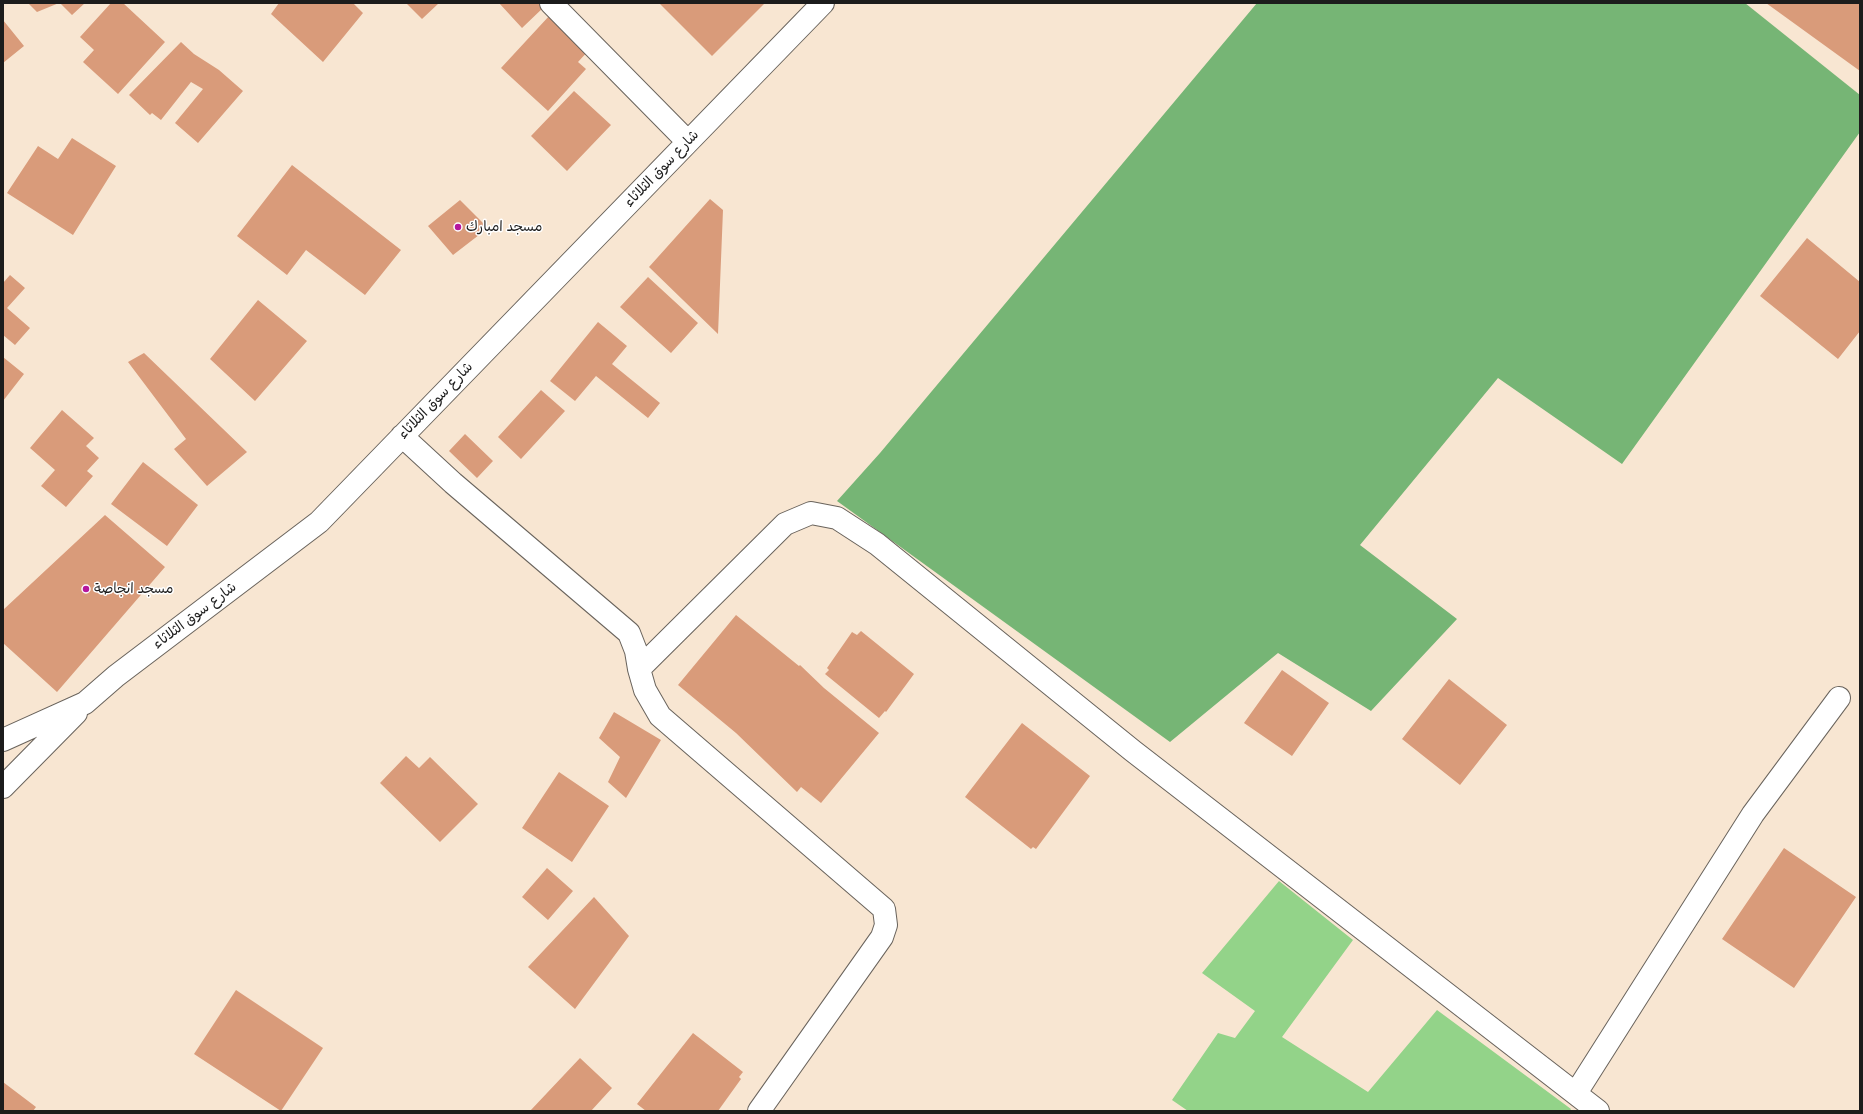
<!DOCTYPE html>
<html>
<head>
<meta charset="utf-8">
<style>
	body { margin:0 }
	#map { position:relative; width:1863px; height:1114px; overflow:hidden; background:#f8e6d2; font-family:Sriracha,sans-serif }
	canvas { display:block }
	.frame { position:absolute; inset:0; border:4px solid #1c1c1c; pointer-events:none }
</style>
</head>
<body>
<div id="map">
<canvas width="1863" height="1114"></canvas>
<div class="frame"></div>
</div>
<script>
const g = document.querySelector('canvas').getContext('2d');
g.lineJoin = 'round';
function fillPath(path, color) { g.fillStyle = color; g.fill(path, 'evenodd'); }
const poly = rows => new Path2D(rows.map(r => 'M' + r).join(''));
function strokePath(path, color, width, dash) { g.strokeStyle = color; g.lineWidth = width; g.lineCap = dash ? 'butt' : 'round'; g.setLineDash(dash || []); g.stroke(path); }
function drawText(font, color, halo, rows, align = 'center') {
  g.font = font + ' Sriracha,"Playpen Sans Arabic",sans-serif'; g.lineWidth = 3; g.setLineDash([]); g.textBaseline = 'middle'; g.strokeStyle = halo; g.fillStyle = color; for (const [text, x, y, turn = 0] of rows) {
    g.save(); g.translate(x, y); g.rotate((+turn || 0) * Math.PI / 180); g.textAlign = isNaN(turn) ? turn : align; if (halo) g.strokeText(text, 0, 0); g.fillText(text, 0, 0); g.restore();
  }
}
fillPath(poly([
	[1279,881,1353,940,1282,1037,1368,1092,1437,1010,1571,1109,1570,1111,1188,1111,1172,1100,1218,1033,1235,1038,1255,1011,1202,973]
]), '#93d389');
fillPath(poly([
	[1257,3,1745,3,1860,95,1860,132,1622,464,1498,378,1360,545,1457,619,1371,711,1278,653,1170,742,837,501,880,453]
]), '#76b575');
fillPath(poly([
	[28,3,59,3,37,12],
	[60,3,85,3,72,15],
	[111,3,123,3,165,42,118,94,83,62,94,50,80,37],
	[279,3,353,3,363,13,323,62,271,14],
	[406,3,439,3,422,19],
	[499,3,542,3,545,6,522,28],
	[659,3,765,3,712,56],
	[1766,3,1860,3,1860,71],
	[550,15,589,50,578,62,586,69,548,111,501,68],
	[3,20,24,46,3,63],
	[181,42,194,54,219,70,243,91,198,143,175,123,203,89,191,82,161,120,152,113,150,115,129,95],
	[574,91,611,125,567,171,531,136],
	[72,138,116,166,73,235,7,193,38,146,58,159],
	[292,165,401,250,365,295,306,250,287,275,237,236],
	[710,199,723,210,718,334,649,267],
	[460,200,488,228,453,255,428,226],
	[1807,238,1860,282,1860,331,1838,359,1760,296],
	[10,275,25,288,7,308,30,328,15,345,3,335,3,283],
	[648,277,698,323,671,353,620,307],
	[258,300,307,341,255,401,210,359],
	[598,322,627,346,612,364,660,403,648,418,596,376,575,401,550,381],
	[144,353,247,452,207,486,174,449,186,439,128,362],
	[3,357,24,374,3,401],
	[541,390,565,411,521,459,498,437],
	[62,410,94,438,86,446,99,458,87,471,93,476,66,507,41,486,55,470,30,448],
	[465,434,493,461,477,478,449,451],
	[143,462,198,505,167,546,111,504],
	[105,515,165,567,57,692,3,643,3,610],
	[736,615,799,666,800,665,824,688,879,733,821,803,801,787,797,792,736,733,678,685],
	[861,631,914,674,886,712,885,711,879,718,825,674,829,670,827,668,852,632,857,635],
	[1282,670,1329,703,1292,756,1244,723],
	[1449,679,1507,725,1460,785,1402,739],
	[614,712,661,740,626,798,608,782,620,757,599,738],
	[1022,723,1090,776,1036,849,1033,847,1031,849,965,797],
	[406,756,419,768,430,757,478,804,440,842,380,783],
	[559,772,609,806,572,862,522,828],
	[1784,848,1856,897,1794,988,1722,939],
	[547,868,573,891,548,920,522,897],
	[594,897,629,936,575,1009,528,967],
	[236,990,323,1048,281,1111,194,1054],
	[693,1033,743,1072,739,1077,741,1079,718,1111,646,1111,637,1104],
	[580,1058,612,1088,591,1111,530,1111],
	[3,1082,36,1107,33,1111,3,1111]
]), '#d99b7a');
const minor = poly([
	[551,3,688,142],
	[402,436,453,483,629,633,636,651,639,669,645,690,660,716,884,909,886,925,882,937,759,1111],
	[639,669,785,524,811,513,837,518,877,544,1133,751,1598,1111],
	[3,740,85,703,116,676,319,522,823,3],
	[3,787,76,713],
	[1576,1093,1753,814,1839,698]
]);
strokePath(minor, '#69635c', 24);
strokePath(minor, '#fff', 22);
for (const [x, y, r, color] of [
	[458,227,4,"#b5179e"],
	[86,589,4,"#b5179e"]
]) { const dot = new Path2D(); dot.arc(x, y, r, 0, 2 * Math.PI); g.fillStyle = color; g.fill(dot); strokePath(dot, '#fff', 1.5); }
drawText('14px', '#1c1c1c', '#fff', [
	["شارع سوق الثلاثاء",662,169,-46],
	["شارع سوق الثلاثاء",436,401,-46],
	["شارع سوق الثلاثاء",195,616,-37]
]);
drawText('14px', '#1c1c1c', '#fff', [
	["مسجد امبارك",466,227],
	["مسجد انجاصة",94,589]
], 'left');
</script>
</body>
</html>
